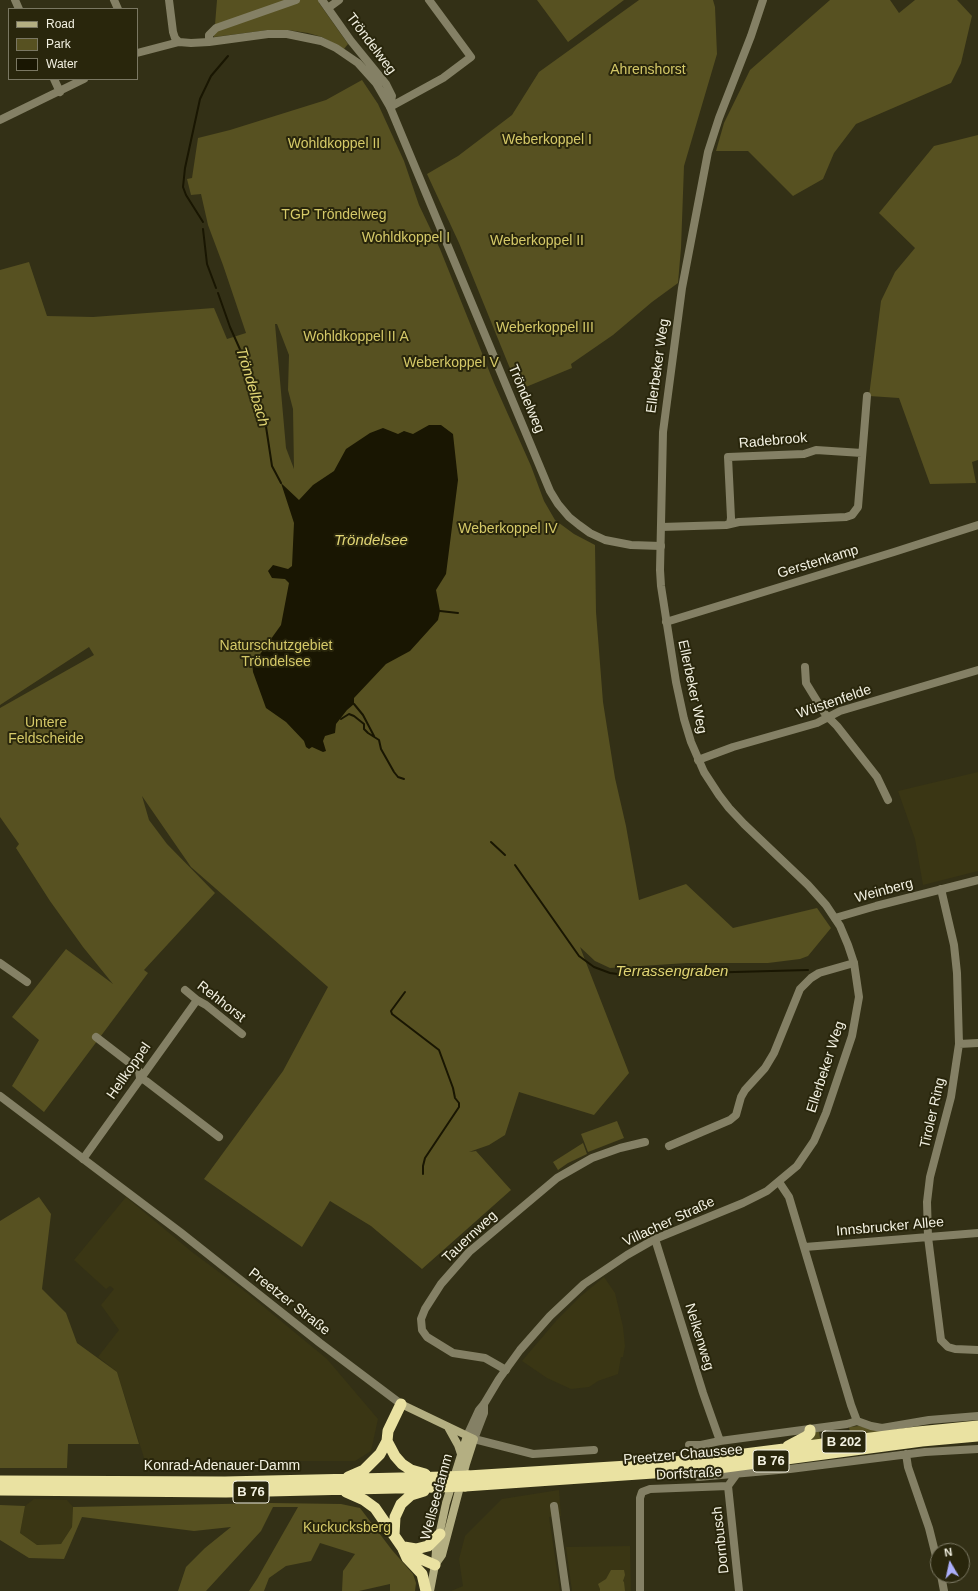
<!DOCTYPE html>
<html>
<head>
<meta charset="utf-8">
<style>
	body { margin:0 }
	#map { position:relative; width:978px; height:1591px; overflow:hidden; background:#333016; font-family:Helvetica,sans-serif }
	canvas { display:block }
	.legend { position:absolute; left:8px; top:8px; width:130px; height:72px; box-sizing:border-box; background:#29260c; border:1px solid #7a7762; margin:0; padding:5px 7px; list-style:none; font-size:12px; color:#f3f1e2 }
	.legend li { display:flex; align-items:center; gap:8px; height:20px }
	.legend b { width:20px; border:1px solid #7a7762 }
	.north { position:absolute; left:930px; top:1543px; width:40px; height:40px; box-sizing:border-box; background:#29260c; border:1px solid #7a7762; border-radius:50%; rotate:351deg; font-size:11px; font-weight:700; line-height:16px; text-align:center; color:#f3f1e2 }
	.north::after { content:''; display:block; margin:auto; width:14px; height:18px; background:#acaffb; clip-path:polygon(50% 0,100% 100%,50% 72%,0 100%) }
</style>
</head>
<body>
<div id="map">
<canvas width="978" height="1591"></canvas>
<ul class="legend">
<li><b style="height:5px;background:#b4af82"></b>Road</li>
<li><b style="height:11px;background:#575121"></b>Park</li>
<li><b style="height:11px;background:#191602"></b>Water</li>
</ul>
<div class="north">N</div>
</div>
<script>
const g = document.querySelector('canvas').getContext('2d');
g.lineJoin = 'round';
function fillPath(path, color) { g.fillStyle = color; g.fill(path, 'evenodd'); }
const poly = rows => new Path2D(rows.map(r => 'M' + r).join(''));
function strokePath(path, color, width, dash) { g.strokeStyle = color; g.lineWidth = width; g.lineCap = dash ? 'butt' : 'round'; g.setLineDash(dash || []); g.stroke(path); }
function drawText(font, color, halo, rows, align = 'center') {
  g.font = font + ' Helvetica,sans-serif'; g.lineWidth = 4; g.setLineDash([]); g.textBaseline = 'middle'; g.strokeStyle = halo; g.fillStyle = color; for (const [text, x, y, turn = 0] of rows) {
    g.save(); g.translate(x, y); g.rotate((+turn || 0) * Math.PI / 180); g.textAlign = isNaN(turn) ? turn : align; if (halo) g.strokeText(text, 0, 0); g.fillText(text, 0, 0); g.restore();
  }
}
fillPath(poly([
	[978,772,978,871,923,885,915,839,898,791],
	[126,1197,192,1252,247,1293,327,1359,378,1419,371,1451,355,1461,145,1461,117,1372,98,1357,119,1330,101,1305,114,1289,110,1286,106,1289,74,1260],
	[604,1277,615,1293,623,1327,625,1346,623,1357,621,1357,618,1374,598,1381,589,1387,571,1389,547,1378,522,1361,556,1321,581,1296],
	[559,1490,561,1516,549,1517,560,1591,451,1591,463,1586,459,1559,465,1536,502,1499],
	[34,1499,67,1500,73,1507,72,1527,61,1544,37,1545,20,1533,25,1506],
	[630,1546,631,1591,572,1591,566,1547]
]), '#3a3614');
fillPath(poly([
	[217,0,319,0,319,3,348,44,344,49,322,37,308,33,288,30,268,30,214,37],
	[537,0,624,0,568,42],
	[639,0,713,0,715,7,717,54,684,166,681,248,678,283,652,302,613,335,571,364,572,368,521,389,509,366,459,243,427,174,458,156,512,115,539,72],
	[830,0,890,0,899,13,915,0,957,0,972,16,961,63,951,83,856,124,834,153,823,179,793,196,748,151,716,151,724,123,750,70],
	[362,80,378,104,404,161,419,205,440,249,494,383,531,466,544,501,555,520,574,534,595,545,596,612,603,702,615,778,626,826,639,900,686,884,733,928,817,908,831,928,808,956,800,959,768,963,687,963,610,968,595,961,580,947,629,1073,594,1115,519,1092,505,1135,489,1145,469,1152,476,1151,511,1190,422,1269,371,1226,330,1201,302,1247,204,1179,283,1071,328,987,191,867,142,796,149,820,167,844,215,893,144,970,148,973,44,1112,12,1086,39,1040,12,1017,66,949,113,984,83,947,50,901,16,848,19,844,0,817,0,708,94,655,89,647,0,705,0,270,29,262,47,316,93,317,214,308,227,339,246,333,223,265,208,225,201,194,191,195,187,179,192,178,198,138,230,130,326,100],
	[275,324,277,324,289,355,288,390,293,409,294,469,286,448],
	[978,135,978,460,972,462,976,483,930,484,899,398,869,396,881,301,895,272,915,248,879,213,934,146],
	[617,1121,624,1138,588,1152,581,1134],
	[583,1143,587,1154,568,1163,558,1170,553,1162],
	[39,1197,51,1214,42,1289,66,1313,77,1343,117,1372,139,1444,68,1444,67,1468,0,1468,0,1221],
	[859,1426,884,1431,803,1442,808,1440,816,1432,819,1432,820,1438,850,1433,849,1427],
	[271,1503,341,1504,360,1508,392,1550,413,1574,416,1583,415,1591,390,1591,390,1584,359,1591,342,1591,343,1571,355,1554,320,1543,311,1561,286,1566,269,1578,264,1591,249,1591,257,1579,298,1507,273,1507,261,1531,206,1591,178,1591,186,1567,205,1548,231,1527,194,1531,82,1517,64,1559,29,1558,0,1540,0,1505,25,1506,20,1533,37,1545,61,1544,72,1527,73,1507],
	[611,1570,624,1570,625,1575,623,1581,624,1582,625,1591,600,1591,600,1589,598,1584,606,1579]
]), '#575121');
fillPath(poly([
	[429,425,441,425,453,434,458,480,446,574,436,590,440,611,438,620,410,651,386,664,354,698,354,704,347,710,336,724,335,733,325,736,323,741,326,751,323,752,312,747,309,749,306,747,304,741,286,722,266,708,253,672,252,662,258,657,281,625,289,583,285,579,272,578,268,571,273,565,288,569,292,566,294,523,281,483,299,500,313,485,334,471,346,449,370,433,383,428,398,434,404,431,413,434]
]), '#191602');
strokePath(poly([
	[203,222,186,195,183,187,185,168,200,99,211,76,228,56],
	[203,229,207,264,216,288],
	[218,293,230,327,251,374,265,420,272,466,281,483],
	[440,611,458,613],
	[354,704,363,715,374,736],
	[341,719,349,714,354,716,364,724,364,729,368,733,379,740,381,749,394,772,398,777,404,779],
	[491,842,505,855],
	[515,865,579,956,594,967,610,973,625,975,808,970],
	[405,992,391,1011,392,1014,439,1050,453,1088,455,1098,459,1103,459,1107,425,1158,423,1166,423,1174]
]), '#191602', 2);
strokePath(poly([
	[15,0,19,9],
	[114,0,118,9],
	[169,0,173,32,175,38,179,42],
	[322,0,351,41,386,84,392,96,390,107],
	[328,8,339,0],
	[209,42,209,35,216,28,296,0],
	[137,53,179,42,191,43,209,42,268,34,287,34,321,41,336,48,358,63,376,83,390,107,550,491,558,504,569,517,579,525,590,533,605,540,631,545,661,546],
	[54,79,60,92],
	[390,107,443,78,471,57,429,0],
	[0,120,84,79],
	[730,524,731,518,728,457,804,454,816,450,862,453],
	[661,527,726,525,739,522,846,517,852,515,858,507,867,396],
	[666,622,894,552,978,525],
	[805,667,806,683,825,714,837,726,877,777,888,800],
	[698,760,733,747,817,723,840,711,978,670],
	[941,889,954,945,957,973,959,1044,951,1097,930,1177,927,1202,928,1237,941,1340,948,1347,955,1349,978,1350],
	[835,918,876,906,978,880],
	[0,963,27,982],
	[185,990,197,1000,206,1005,242,1034],
	[96,1037,135,1067,139,1071,140,1078],
	[959,1044,978,1043],
	[140,1078,146,1081,219,1137],
	[669,1146,730,1120,736,1115,741,1097,745,1090,765,1068,774,1053,800,989,811,978,819,973,854,963],
	[83,1159,197,1000],
	[779,1182,789,1197,851,1405,857,1421],
	[655,1239,703,1393,720,1441],
	[805,1247,978,1233],
	[506,1370,485,1358,453,1353,427,1337,422,1330,421,1319,425,1309,441,1284,469,1252,557,1178,592,1158,620,1148,645,1142],
	[474,1439,533,1454,594,1450],
	[689,1445,701,1445,720,1441,847,1424,857,1421,871,1426,882,1428,929,1420,978,1416],
	[906,1454,908,1467,929,1528,938,1564],
	[698,1477,790,1469,925,1452,978,1449],
	[728,1486,739,1591],
	[554,1506,566,1591],
	[941,1575,944,1591],
	[640,1591,640,1498,642,1492,650,1489,728,1486,736,1475]
]), '#848065', 8);
strokePath(poly([
	[0,1096,180,1232,320,1343,401,1404],
	[467,1436,479,1410,484,1404,499,1379,520,1350,550,1316,584,1284,627,1255,655,1239,743,1203,767,1191,797,1166,814,1141,826,1113,852,1036,859,997,854,963,848,945,840,926,826,905,808,885,744,824,729,808,719,795,704,772,691,742,684,719,676,682,661,586,660,570,663,432,682,288,708,152,719,118,751,36,763,0],
	[474,1439,484,1413,484,1404]
]), '#848065', 8);
strokePath(poly([
	[401,1404,474,1439,466,1464,442,1555,435,1565],
	[448,1427,458,1445,461,1454],
	[430,1591,435,1565,436,1550,446,1503,467,1436]
]), '#b4af82', 8);
strokePath(poly([
	[387,1441,395,1456,402,1464,411,1470,425,1474],
	[788,1446,807,1436,810,1433,810,1430],
	[468,1476,644,1465,713,1458,918,1432,978,1426],
	[348,1477,364,1470,380,1454,387,1441,388,1431,401,1404],
	[0,1481,225,1482,445,1477],
	[465,1486,711,1469,922,1441,978,1436],
	[0,1490,226,1492,438,1487],
	[346,1492,364,1500,375,1508,402,1547,421,1559,435,1565],
	[394,1535,395,1517,401,1504,411,1495,424,1491],
	[404,1547,416,1549,428,1546,440,1534],
	[403,1549,407,1558,422,1574,426,1591]
]), '#eae2a2', 11);
strokePath(poly([
	[445,1477,468,1476],
	[438,1487,465,1486]
]), '#eae2a2', 11);
for (const [x, y, w] of [
	[844,1442,44],
	[771,1461,36],
	[251,1492,36]
]) { const box = new Path2D(); box.roundRect(x - w / 2, y - 11, w, 22, 3); g.fillStyle = '#29260c'; g.fill(box); strokePath(box, '#f3f1e2', 1); }
drawText('bold 13px', '#f3f1e2', null, [
	["B 202",844,1442],
	["B 76",771,1461],
	["B 76",251,1492]
]);
drawText('14px', '#f3f1e2', '#29260c', [
	["Tröndelweg",371,44,53],
	["Ellerbeker Weg",658,366,-82],
	["Tröndelweg",526,399,67],
	["Radebrook",773,441,-5],
	["Gerstenkamp",818,562,-17],
	["Ellerbeker Weg",692,687,78],
	["Wüstenfelde",834,702,-19],
	["Weinberg",884,891,-15],
	["Rehhorst",221,1002,38],
	["Ellerbeker Weg",826,1067,-72],
	["Hellkoppel",129,1071,-55],
	["Tiroler Ring",933,1113,-77],
	["Villacher Straße",669,1222,-25],
	["Innsbrucker Allee",890,1227,-5],
	["Tauernweg",470,1237,-43],
	["Preetzer Straße",289,1302,38],
	["Nelkenweg",699,1337,73],
	["Preetzer Chaussee",683,1455,-5],
	["Konrad-Adenauer-Damm",222,1466],
	["Dorfstraße",689,1474,-3],
	["Wellseedamm",437,1497,-75],
	["Dornbusch",721,1540,-96]
]);
drawText('14px', '#d5c968', '#29260c', [
	["Ahrenshorst",648,70],
	["Weberkoppel I",547,140],
	["Wohldkoppel II",334,144],
	["TGP Tröndelweg",334,215],
	["Wohldkoppel I",406,238],
	["Weberkoppel II",537,241],
	["Weberkoppel III",545,328],
	["Wohldkoppel II A",356,337],
	["Weberkoppel V",451,363],
	["Weberkoppel IV",508,529],
	["Naturschutzgebiet",276,646],
	["Tröndelsee",276,662],
	["Untere",46,723],
	["Feldscheide",46,739],
	["Kuckucksberg",347,1528]
]);
drawText('italic 15px', '#e1d574', '#29260c', [
	["Tröndelbach",252,387,73],
	["Tröndelsee",371,541],
	["Terrassengraben",672,972]
]);
</script>
</body>
</html>
